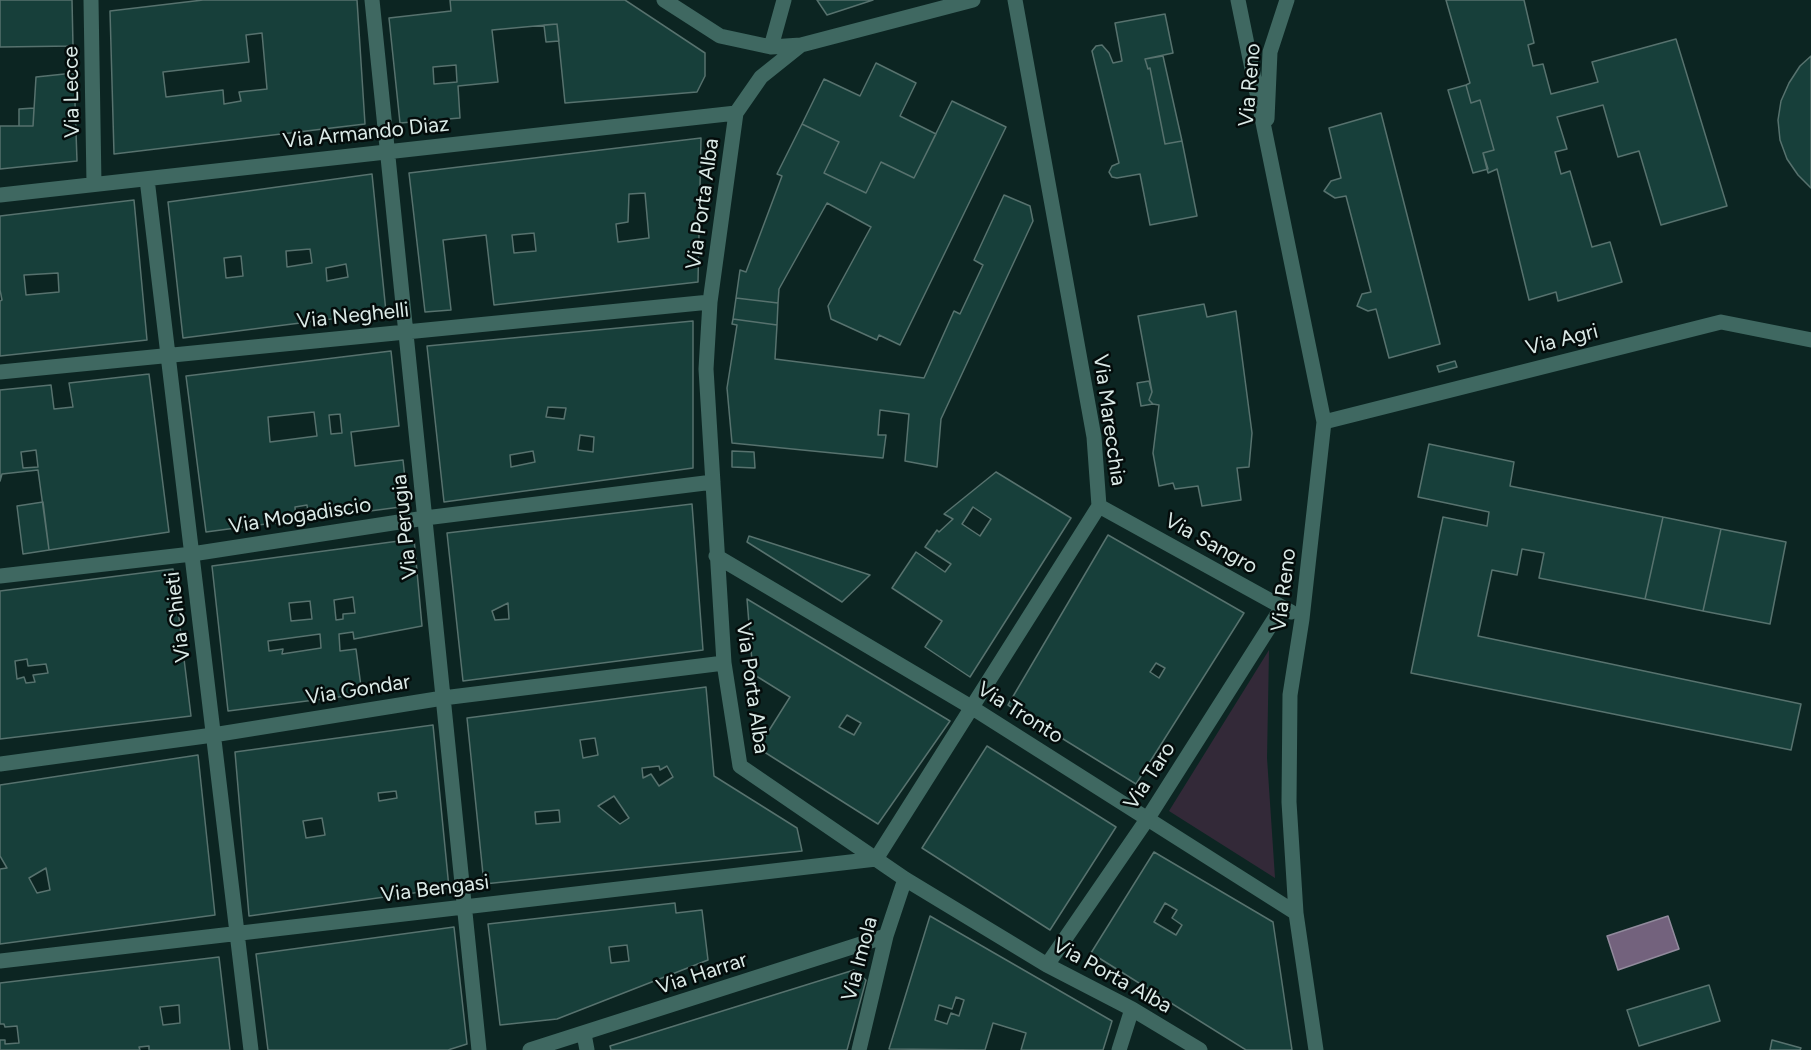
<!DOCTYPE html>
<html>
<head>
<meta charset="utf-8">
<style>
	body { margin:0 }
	canvas { display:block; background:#0c2522 }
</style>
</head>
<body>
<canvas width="1811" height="1050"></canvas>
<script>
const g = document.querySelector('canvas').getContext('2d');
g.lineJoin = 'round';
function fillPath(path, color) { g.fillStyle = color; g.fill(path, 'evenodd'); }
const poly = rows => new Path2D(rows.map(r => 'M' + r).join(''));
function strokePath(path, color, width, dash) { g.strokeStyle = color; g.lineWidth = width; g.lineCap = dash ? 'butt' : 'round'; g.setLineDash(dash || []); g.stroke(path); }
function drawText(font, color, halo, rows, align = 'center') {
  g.font = font + ' Figtree,sans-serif'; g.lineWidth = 5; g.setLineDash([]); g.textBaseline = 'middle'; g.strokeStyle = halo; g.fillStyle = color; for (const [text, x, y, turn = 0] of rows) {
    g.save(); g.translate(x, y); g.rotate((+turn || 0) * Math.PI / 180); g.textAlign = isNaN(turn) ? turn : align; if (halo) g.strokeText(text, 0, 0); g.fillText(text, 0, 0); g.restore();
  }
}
fillPath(poly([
	[1269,650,1267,758,1275,878,1169,811]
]), '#332938');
const water = poly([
	[1668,916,1679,949,1618,970,1607,936,1668,916]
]);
fillPath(water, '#73627d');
strokePath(water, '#928b9d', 1.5);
const building = poly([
	[0,0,72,0,73,46,0,47,0,0],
	[203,0,357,0,365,124,114,154,110,11,203,0],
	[262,33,267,89,239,92,241,101,224,104,223,90,166,97,163,72,249,62,246,35,262,33],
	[450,0,625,0,705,53,705,76,697,92,565,103,557,24,492,30,498,82,458,86,460,118,400,123,389,18,451,11,450,0],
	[456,65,457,82,434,84,433,67,456,65],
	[817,0,873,0,827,15,817,0],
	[1446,0,1524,0,1534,43,1528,45,1533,66,1543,64,1551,94,1598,82,1592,62,1676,39,1727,206,1661,225,1639,151,1618,157,1603,105,1557,117,1567,149,1555,152,1561,174,1570,171,1592,247,1610,242,1622,282,1558,301,1556,292,1529,300,1497,169,1488,173,1483,153,1494,150,1480,100,1471,103,1466,85,1470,83,1446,0],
	[1165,14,1173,53,1145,59,1148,69,1150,68,1165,144,1182,141,1197,216,1150,225,1140,174,1117,178,1112,177,1109,172,1112,166,1119,163,1092,51,1096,46,1102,45,1109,53,1113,63,1122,61,1115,23,1165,14],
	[557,24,559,41,546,42,544,25,557,24],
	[1163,56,1182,141,1165,144,1150,68,1148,69,1145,59,1163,56],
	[1811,56,1811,188,1798,175,1787,159,1780,140,1778,120,1781,101,1789,83,1800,66,1811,56],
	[876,63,916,83,900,116,936,134,914,178,881,162,866,193,824,173,839,142,802,124,824,79,860,96,876,63],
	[74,73,77,161,0,169,0,126,33,126,36,77,74,73],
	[1466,85,1471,103,1480,100,1494,150,1483,153,1488,169,1473,173,1448,90,1466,85],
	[952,101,1006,127,900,345,879,335,877,340,831,319,828,306,871,227,827,203,779,289,778,303,736,298,740,270,746,272,782,176,777,174,802,124,839,142,824,173,866,193,881,162,914,178,952,101],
	[34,108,33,126,19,126,19,109,34,108],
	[1381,113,1440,344,1389,358,1376,309,1368,311,1357,306,1362,294,1371,292,1346,196,1335,198,1324,191,1331,181,1341,178,1329,128,1381,113],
	[701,138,698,282,494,305,486,235,443,240,451,310,425,312,409,173,701,138],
	[645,193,649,238,618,242,616,224,628,222,629,194,645,193],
	[534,233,536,251,514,253,512,235,534,233],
	[372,174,386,312,183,338,168,202,372,174],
	[310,249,312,263,287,267,286,251,310,249],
	[241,256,243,276,226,278,224,258,241,256],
	[346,264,348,277,327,281,326,268,346,264],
	[1004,195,1030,206,1033,221,941,419,937,467,905,461,909,414,880,410,878,435,886,435,883,458,732,443,727,388,737,325,732,324,733,319,777,325,775,359,924,378,954,311,960,314,983,265,974,260,1004,195],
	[134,200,147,340,0,356,0,301,2,300,0,290,0,216,134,200],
	[58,273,59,292,26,295,24,275,58,273],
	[736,298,778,303,777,325,733,319,736,298],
	[1204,304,1207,317,1236,311,1252,433,1249,467,1237,468,1241,500,1202,506,1198,486,1175,489,1173,483,1159,486,1153,453,1159,405,1153,404,1149,400,1152,392,1138,316,1204,304],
	[693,321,693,468,444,502,427,346,693,321],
	[548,407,566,408,564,419,546,417,548,407],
	[580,435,594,437,593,452,578,450,580,435],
	[533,451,535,462,511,467,510,455,533,451],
	[391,351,399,426,351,432,355,466,403,460,408,506,309,519,307,505,295,507,296,520,206,532,186,376,391,351],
	[314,412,317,436,270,442,268,417,314,412],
	[340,414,342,433,331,434,329,415,340,414],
	[1455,361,1457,367,1439,372,1437,366,1455,361],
	[149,374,169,532,49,550,38,470,2,474,0,481,0,390,51,385,54,409,73,407,69,383,149,374],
	[36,450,38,467,23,468,21,452,36,450],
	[1149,381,1152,392,1149,400,1153,404,1141,406,1137,383,1149,381],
	[1429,444,1514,462,1510,486,1663,517,1645,599,1539,578,1544,553,1522,549,1517,575,1492,570,1478,636,1801,704,1791,750,1411,673,1443,517,1487,526,1489,512,1418,497,1429,444],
	[732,451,754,452,755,468,732,467,732,451],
	[996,472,1071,518,970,677,925,647,942,621,892,588,916,552,945,572,951,564,925,547,937,530,939,532,953,519,944,514,996,472],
	[973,507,991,519,980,536,962,524,973,507],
	[43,502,49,550,23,554,17,506,43,502],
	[692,504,703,650,463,681,447,533,692,504],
	[508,603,509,619,495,620,492,611,508,603],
	[1663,517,1721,529,1703,611,1645,599,1663,517],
	[1721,529,1786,542,1770,624,1703,611,1721,529],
	[1108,535,1244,613,1136,784,1008,705,1108,535],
	[1156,663,1165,668,1159,678,1150,672,1156,663],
	[749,536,870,575,842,602,747,542,749,536],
	[414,539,422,626,354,639,353,632,339,634,340,651,356,649,362,694,228,711,212,566,414,539],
	[353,597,355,613,343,614,343,619,336,620,334,600,353,597],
	[310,601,312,619,291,621,289,603,310,601],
	[320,634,321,648,282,654,283,649,269,651,268,641,320,634],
	[173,569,191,716,0,739,0,591,173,569],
	[27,659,28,666,46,664,48,673,33,675,35,682,26,683,24,677,17,679,15,661,27,659],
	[747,599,950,721,878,824,758,748,790,697,753,674,747,599],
	[847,715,861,723,854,735,839,727,847,715],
	[706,687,714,776,797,828,802,851,484,884,467,718,706,687],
	[595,738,598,755,583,758,580,740,595,738],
	[659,766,660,770,667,766,673,777,659,786,651,774,643,778,642,768,659,766],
	[614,796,629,818,620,824,598,806,614,796],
	[559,810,560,822,536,824,535,812,559,810],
	[433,725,449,888,249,916,235,752,433,725],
	[396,791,397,798,379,801,378,793,396,791],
	[322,818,325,835,306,838,303,821,322,818],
	[987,746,1116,827,1050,930,922,848,987,746],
	[198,755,215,915,0,944,0,869,7,868,0,856,0,785,198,755],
	[46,868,50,890,37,893,29,878,46,868],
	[1154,852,1273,922,1292,1050,1246,1050,1091,953,1154,852],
	[1165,903,1177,910,1172,918,1182,925,1176,935,1154,922,1165,903],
	[675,903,676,913,702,910,708,960,557,1019,500,1025,488,924,675,903],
	[627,945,629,961,611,963,609,947,627,945],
	[930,916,1112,1021,1103,1050,1021,1050,1026,1033,993,1023,985,1050,889,1049,930,916],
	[956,997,964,1000,959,1016,951,1013,947,1024,935,1020,939,1005,952,1009,956,997],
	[454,927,467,1044,448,1050,268,1050,256,954,454,927],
	[219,957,230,1050,149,1050,149,1046,139,1047,140,1050,0,1050,0,1040,5,1040,5,1044,19,1043,17,1026,5,1027,4,1024,0,1024,0,983,219,957],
	[179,1005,180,1023,163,1025,160,1007,179,1005],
	[854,970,866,980,847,1050,611,1050,610,1046,854,970],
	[1709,985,1720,1021,1639,1046,1627,1010,1709,985],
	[1772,1040,1801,1048,1800,1050,1770,1050,1772,1040]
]);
fillPath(building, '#173f3a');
strokePath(building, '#57726e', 1.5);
strokePath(poly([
	[91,0,94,184],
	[372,0,479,1050],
	[664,0,720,36,771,47,801,45],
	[973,0,801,45,761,77,736,113,710,302,706,369,724,663,740,766,905,879,1047,965,1132,1009,1200,1050],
	[1238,0,1324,422,1302,619,1290,695,1289,802,1296,913,1316,1050],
	[771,47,784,0],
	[1267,119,1270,52,1287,0],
	[147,179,251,1050],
	[0,195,736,113],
	[0,372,710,302],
	[1324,422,1721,322,1811,340],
	[1099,506,1291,612],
	[716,556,971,707,1296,913],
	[0,576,192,554,425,518,713,482],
	[0,764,213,735,443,698,724,663],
	[0,961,876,859,1099,506,1094,437,1015,0],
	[1047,965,1148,818,1282,607],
	[584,1034,587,1050],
	[530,1050,886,936],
	[859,1050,886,936,905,879],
	[1119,1050,1132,1009]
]), '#3f6861', 15);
drawText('21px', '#dbeae7', '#040c0b', [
	["Via Reno",1250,85,-85],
	["Via Lecce",72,92,-91],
	["Via Armando Diaz",366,133,-6],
	["Via Porta Alba",703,204,-82],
	["Via Neghelli",353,316,-6],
	["Via Agri",1562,340,-14],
	["Via Marecchia",1109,420,82],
	["Via Mogadiscio",300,516,-9],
	["Via Perugia",405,527,-96],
	["Via Sangro",1211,544,29],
	["Via Reno",1284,590,-83],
	["Via Chieti",178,617,-97],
	["Via Porta Alba",752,688,82],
	["Via Gondar",358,690,-9],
	["Via Tronto",1020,713,32],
	["Via Taro",1150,776,-57],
	["Via Bengasi",435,889,-7],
	["Via Imola",860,959,-75],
	["Via Harrar",702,974,-18],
	["Via Porta Alba",1112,976,29]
]);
</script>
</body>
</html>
